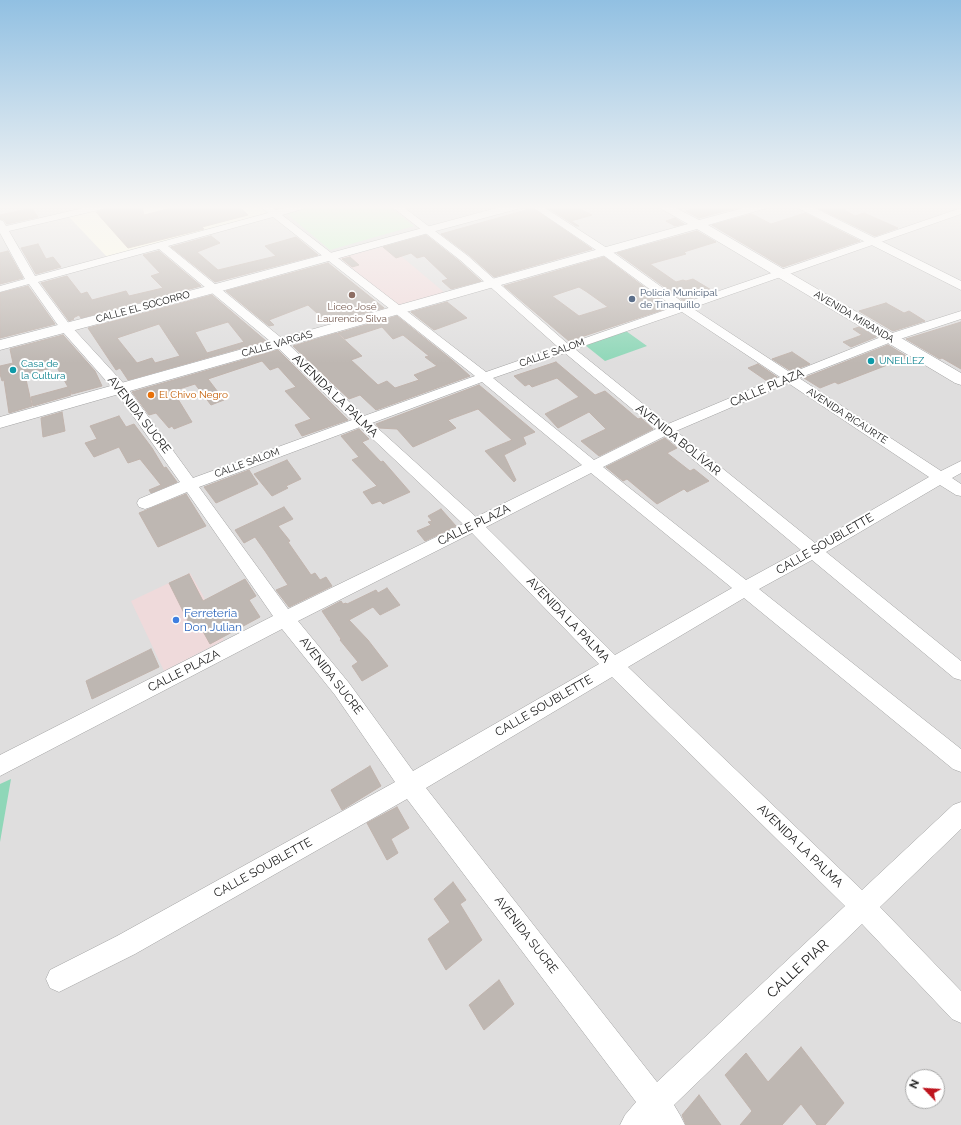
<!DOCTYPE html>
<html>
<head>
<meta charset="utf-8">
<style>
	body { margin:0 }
	#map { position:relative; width:961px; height:1125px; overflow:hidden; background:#f1eee9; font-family:Raleway,sans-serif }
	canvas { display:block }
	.north { position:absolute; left:905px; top:1069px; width:40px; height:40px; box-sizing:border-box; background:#fff; border:1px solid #a6a6a6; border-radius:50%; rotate:295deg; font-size:11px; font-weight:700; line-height:16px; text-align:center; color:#212121 }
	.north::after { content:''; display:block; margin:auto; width:14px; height:18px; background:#be141d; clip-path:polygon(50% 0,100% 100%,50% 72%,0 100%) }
</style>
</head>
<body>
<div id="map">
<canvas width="961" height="1125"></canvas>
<div class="north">N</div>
</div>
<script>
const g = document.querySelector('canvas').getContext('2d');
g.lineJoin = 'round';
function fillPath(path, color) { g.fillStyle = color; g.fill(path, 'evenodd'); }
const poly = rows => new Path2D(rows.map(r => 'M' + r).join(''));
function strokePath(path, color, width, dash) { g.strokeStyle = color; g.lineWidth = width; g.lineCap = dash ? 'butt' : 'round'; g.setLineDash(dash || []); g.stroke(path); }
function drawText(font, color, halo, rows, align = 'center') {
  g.font = font + ' Raleway,sans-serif'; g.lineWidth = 4; g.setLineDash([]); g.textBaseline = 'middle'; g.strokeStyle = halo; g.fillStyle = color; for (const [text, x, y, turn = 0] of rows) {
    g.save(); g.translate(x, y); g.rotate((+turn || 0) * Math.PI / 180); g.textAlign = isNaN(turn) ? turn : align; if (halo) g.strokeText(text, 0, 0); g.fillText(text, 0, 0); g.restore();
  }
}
fillPath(poly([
	[0,206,961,206,961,1125,0,1125],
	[913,1077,937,1077,937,1101,913,1101]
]), '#dfdede');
fillPath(poly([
	[388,245,445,293,399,306,364,279,340,258],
	[190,573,205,599,201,601,224,640,164,671,131,601]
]), '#efdadb');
fillPath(poly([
	[113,206,258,206,267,213,107,257,69,217]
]), '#fcfbe6');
fillPath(poly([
	[313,206,389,206,414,226,330,250,286,213]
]), '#ccf5cd');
fillPath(poly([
	[626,331,647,346,605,361,585,345],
	[11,779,0,842,0,784]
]), '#8fd7b8');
const building = poly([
	[110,206,142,206,144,215,179,206,239,206,248,215,202,227,204,229,128,248,96,212,107,209,110,206],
	[525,206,530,206,592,249,494,277,469,255,441,234,526,210,525,206],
	[545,206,575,206,592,215,571,221,579,226,576,226,545,206],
	[706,206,737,206,740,207,699,218,686,211,706,206],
	[828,206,837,206,855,216,864,213,898,228,875,236,820,209,828,206],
	[32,208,38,217,7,224,4,220,0,219,0,215,32,208],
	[805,213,860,241,783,267,712,225,752,214,771,224,805,213],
	[675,218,684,224,675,226,666,221,675,218],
	[697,231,716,242,684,252,686,254,650,264,676,282,683,280,686,281,693,279,713,291,684,301,617,253,697,231],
	[426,235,459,261,481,281,451,289,442,281,448,279,424,256,417,258,411,253,396,258,383,247,426,235],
	[211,236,220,243,197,252,218,270,276,256,265,246,296,237,318,255,215,282,171,247,211,236],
	[38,244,46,259,53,257,61,267,36,274,21,248,38,244],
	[8,251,23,278,0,284,0,253,8,251],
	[159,251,201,286,81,318,79,315,73,318,74,319,69,321,41,283,67,276,81,294,87,292,92,300,126,291,129,296,163,288,151,276,160,273,143,255,159,251],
	[350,257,359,265,352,267,342,259,350,257],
	[604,257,671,307,569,341,504,286,604,257],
	[579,287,587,292,608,307,579,316,552,296,579,287],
	[328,263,384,308,328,323,308,305,269,320,274,325,269,326,226,291,328,263],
	[28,286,55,324,0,338,0,293,28,286],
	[212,295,266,341,128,380,120,368,116,370,88,328,212,295],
	[228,322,244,342,207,353,195,332,228,322],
	[159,324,180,356,155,363,152,358,137,363,117,338,159,324],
	[447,302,467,318,434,330,411,312,447,302],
	[886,303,904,313,909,311,925,321,893,331,859,311,886,303],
	[397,316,452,360,470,376,376,410,360,395,349,399,293,346,337,333,362,356,351,360,378,385,387,381,395,388,419,380,414,375,437,366,425,357,429,356,403,335,393,339,382,327,345,339,338,333,397,316],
	[961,322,961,369,942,358,940,359,906,339,961,322],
	[859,327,876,337,851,347,843,342,862,335,853,329,859,327],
	[63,335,95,371,102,386,72,394,70,390,71,395,33,406,31,397,68,387,54,362,55,367,25,375,32,406,9,413,4,380,2,381,0,374,0,366,13,363,10,349,63,335],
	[888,345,908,357,838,384,835,382,820,388,804,378,888,345],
	[278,350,348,420,302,436,295,425,311,419,285,391,296,387,278,367,270,370,262,361,208,379,224,400,211,405,195,384,173,391,192,422,174,429,172,426,169,428,156,413,149,415,132,392,278,350],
	[792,352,810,364,791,371,772,359,792,352],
	[556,362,595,395,605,391,638,419,641,418,653,429,599,456,581,441,606,429,589,412,558,428,545,414,579,397,557,378,532,387,529,384,525,386,514,376,556,362],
	[758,364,777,377,767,381,748,368,758,364],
	[479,385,535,432,523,437,526,444,504,455,516,480,514,482,485,451,512,440,478,409,448,420,456,428,413,447,397,429,379,428,376,424,479,385],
	[62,412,65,431,43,437,41,418,62,412],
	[119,416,126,427,134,424,152,448,164,468,166,467,177,482,151,493,149,490,161,485,140,459,128,463,119,447,94,457,85,443,97,439,90,426,119,416],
	[359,429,369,439,362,442,381,462,383,461,410,492,383,504,380,501,372,504,363,492,377,486,352,460,359,457,341,436,359,429],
	[665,438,677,448,667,453,690,471,694,469,709,481,687,492,684,489,657,504,627,479,623,481,606,467,665,438],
	[287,460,301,479,286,486,288,488,272,496,254,474,287,460],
	[249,470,258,484,216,503,204,487,249,470],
	[186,494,206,526,158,547,139,513,186,494],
	[284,507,293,519,278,526,290,541,288,542,311,575,315,573,320,580,326,577,332,586,289,607,276,590,288,585,265,551,255,537,244,543,235,530,284,507],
	[441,509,456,526,425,541,417,531,431,525,428,522,432,521,428,516,441,509],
	[189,574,203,601,245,579,256,596,249,600,260,617,210,644,200,626,192,629,169,583,189,574],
	[387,588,400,605,380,615,373,607,349,620,368,640,388,666,362,681,352,666,358,662,340,640,341,639,322,611,341,601,343,604,346,603,347,604,376,590,378,593,387,588],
	[151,649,159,667,92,699,86,681,151,649],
	[370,766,381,786,342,810,331,790,370,766],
	[397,807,409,828,391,839,398,853,387,860,367,823,397,807],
	[453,882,466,900,460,904,482,940,446,970,428,939,450,922,434,899,453,882],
	[499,980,514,1004,484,1030,469,1005,499,980],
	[801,1047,844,1103,825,1125,817,1125,801,1104,782,1125,740,1125,752,1111,725,1075,746,1053,768,1082,801,1047],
	[699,1095,721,1125,686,1125,682,1115,699,1095]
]);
fillPath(building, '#beb7b2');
strokePath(building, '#c1b4ad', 1);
const minor = poly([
	[92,206,109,206,107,208,9,231,35,276,268,213,260,206,271,206,276,210,293,206,308,206,306,208,282,215,486,372,558,347,460,260,391,206,402,206,468,256,568,344,674,307,599,252,531,206,542,206,607,248,684,303,961,208,961,214,692,308,791,373,886,335,961,311,961,319,894,341,799,378,941,471,961,461,961,473,952,478,961,484,961,496,956,495,940,485,826,552,961,661,961,680,954,678,812,560,759,589,961,749,961,772,953,769,744,598,628,667,862,890,953,805,961,802,961,829,880,907,961,991,961,1023,952,1019,862,924,674,1105,680,1115,685,1125,620,1125,625,1115,636,1102,407,799,135,954,59,992,50,988,46,979,50,970,117,936,395,782,335,695,282,629,0,776,0,755,273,616,187,492,151,507,145,509,139,507,137,503,139,499,180,482,116,392,62,331,29,284,0,292,0,286,25,279,0,233,0,220,3,221,6,226,92,206],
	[273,217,475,376,364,416,284,340,168,246,273,217],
	[159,249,276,346,352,420,193,478,126,386,70,325,38,282,159,249],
	[682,312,780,377,668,424,575,349,682,312],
	[565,353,656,429,594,460,493,378,565,353],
	[482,382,582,465,476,517,372,423,482,382],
	[788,383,929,477,815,543,676,431,788,383],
	[360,427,463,524,288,609,199,487,360,427],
	[665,436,801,550,746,580,603,467,665,436],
	[591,473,732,588,615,655,486,527,591,473],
	[472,533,599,664,413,771,349,683,298,621,472,533],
	[612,677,845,906,657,1082,426,788,612,677]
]);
const tertiary = poly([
	[504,206,523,206,521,208,432,232,218,292,0,350,0,340,208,286,504,206],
	[658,206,672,206,699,220,751,206,769,206,767,208,708,225,961,373,961,385,955,383,697,229,0,428,0,417,688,224,660,208,658,206],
	[796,206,811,206,961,281,961,290,798,208,796,206]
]);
strokePath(minor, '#a2a2a2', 1);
strokePath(tertiary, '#a2a2a2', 1);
fillPath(minor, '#fff');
fillPath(tertiary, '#fff');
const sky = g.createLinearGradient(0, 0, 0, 363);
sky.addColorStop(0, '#91c0e2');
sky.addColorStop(0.57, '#f9f7f5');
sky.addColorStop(1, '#f9f7f500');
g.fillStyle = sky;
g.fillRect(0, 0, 961, 363);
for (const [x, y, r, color] of [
	[352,295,4,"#8d6e63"],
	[632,299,4,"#5c6f8a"],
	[871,361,4,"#0f9aa8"],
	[13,370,4,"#0f9aa8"],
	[151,395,4,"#e8710a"],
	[176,620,4,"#3f7fe0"]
]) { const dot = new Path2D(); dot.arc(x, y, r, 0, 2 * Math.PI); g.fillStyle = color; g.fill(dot); strokePath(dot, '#fff', 1.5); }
drawText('10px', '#4e5e75', '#fff', [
	["Policía Municipal",640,293],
	["de Tinaquillo",640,305]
], 'left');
drawText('10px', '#212121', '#fff', [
	["CALLE EL SOCORRO",143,307,-15],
	["AVENIDA MIRANDA",854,317,31],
	["CALLE VARGAS",277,344,-16],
	["CALLE SALOM",552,353,-19],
	["AVENIDA RICAURTE",847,416,33],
	["CALLE SALOM",247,463,-20]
]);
drawText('10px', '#785e54', '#fff', [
	["Liceo José",352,307],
	["Laurencio Silva",352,319]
]);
drawText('10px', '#0d838f', '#fff', [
	["UNELLEZ",879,361],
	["Casa de",21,364],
	["la Cultura",21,376]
], 'left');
drawText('10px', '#c56008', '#fff', [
	["El Chivo Negro",159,395]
], 'left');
drawText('12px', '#212121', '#fff', [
	["CALLE PLAZA",767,388,-23],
	["AVENIDA LA PALMA",335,396,44],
	["AVENIDA SUCRE",139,415,52],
	["AVENIDA BOLÍVAR",678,440,39],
	["CALLE PLAZA",474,525,-26],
	["CALLE SOUBLETTE",825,544,-30],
	["AVENIDA LA PALMA",568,620,46],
	["CALLE PLAZA",184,671,-27],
	["AVENIDA SUCRE",331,676,52],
	["CALLE SOUBLETTE",544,706,-30],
	["AVENIDA LA PALMA",800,846,44],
	["CALLE SOUBLETTE",263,868,-29],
	["AVENIDA SUCRE",526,935,52]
]);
drawText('12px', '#366cbe', '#fff', [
	["Ferreteria",184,613],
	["Don Julian",184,627]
], 'left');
drawText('14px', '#212121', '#fff', [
	["CALLE PIAR",798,969,-43]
]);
</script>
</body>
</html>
